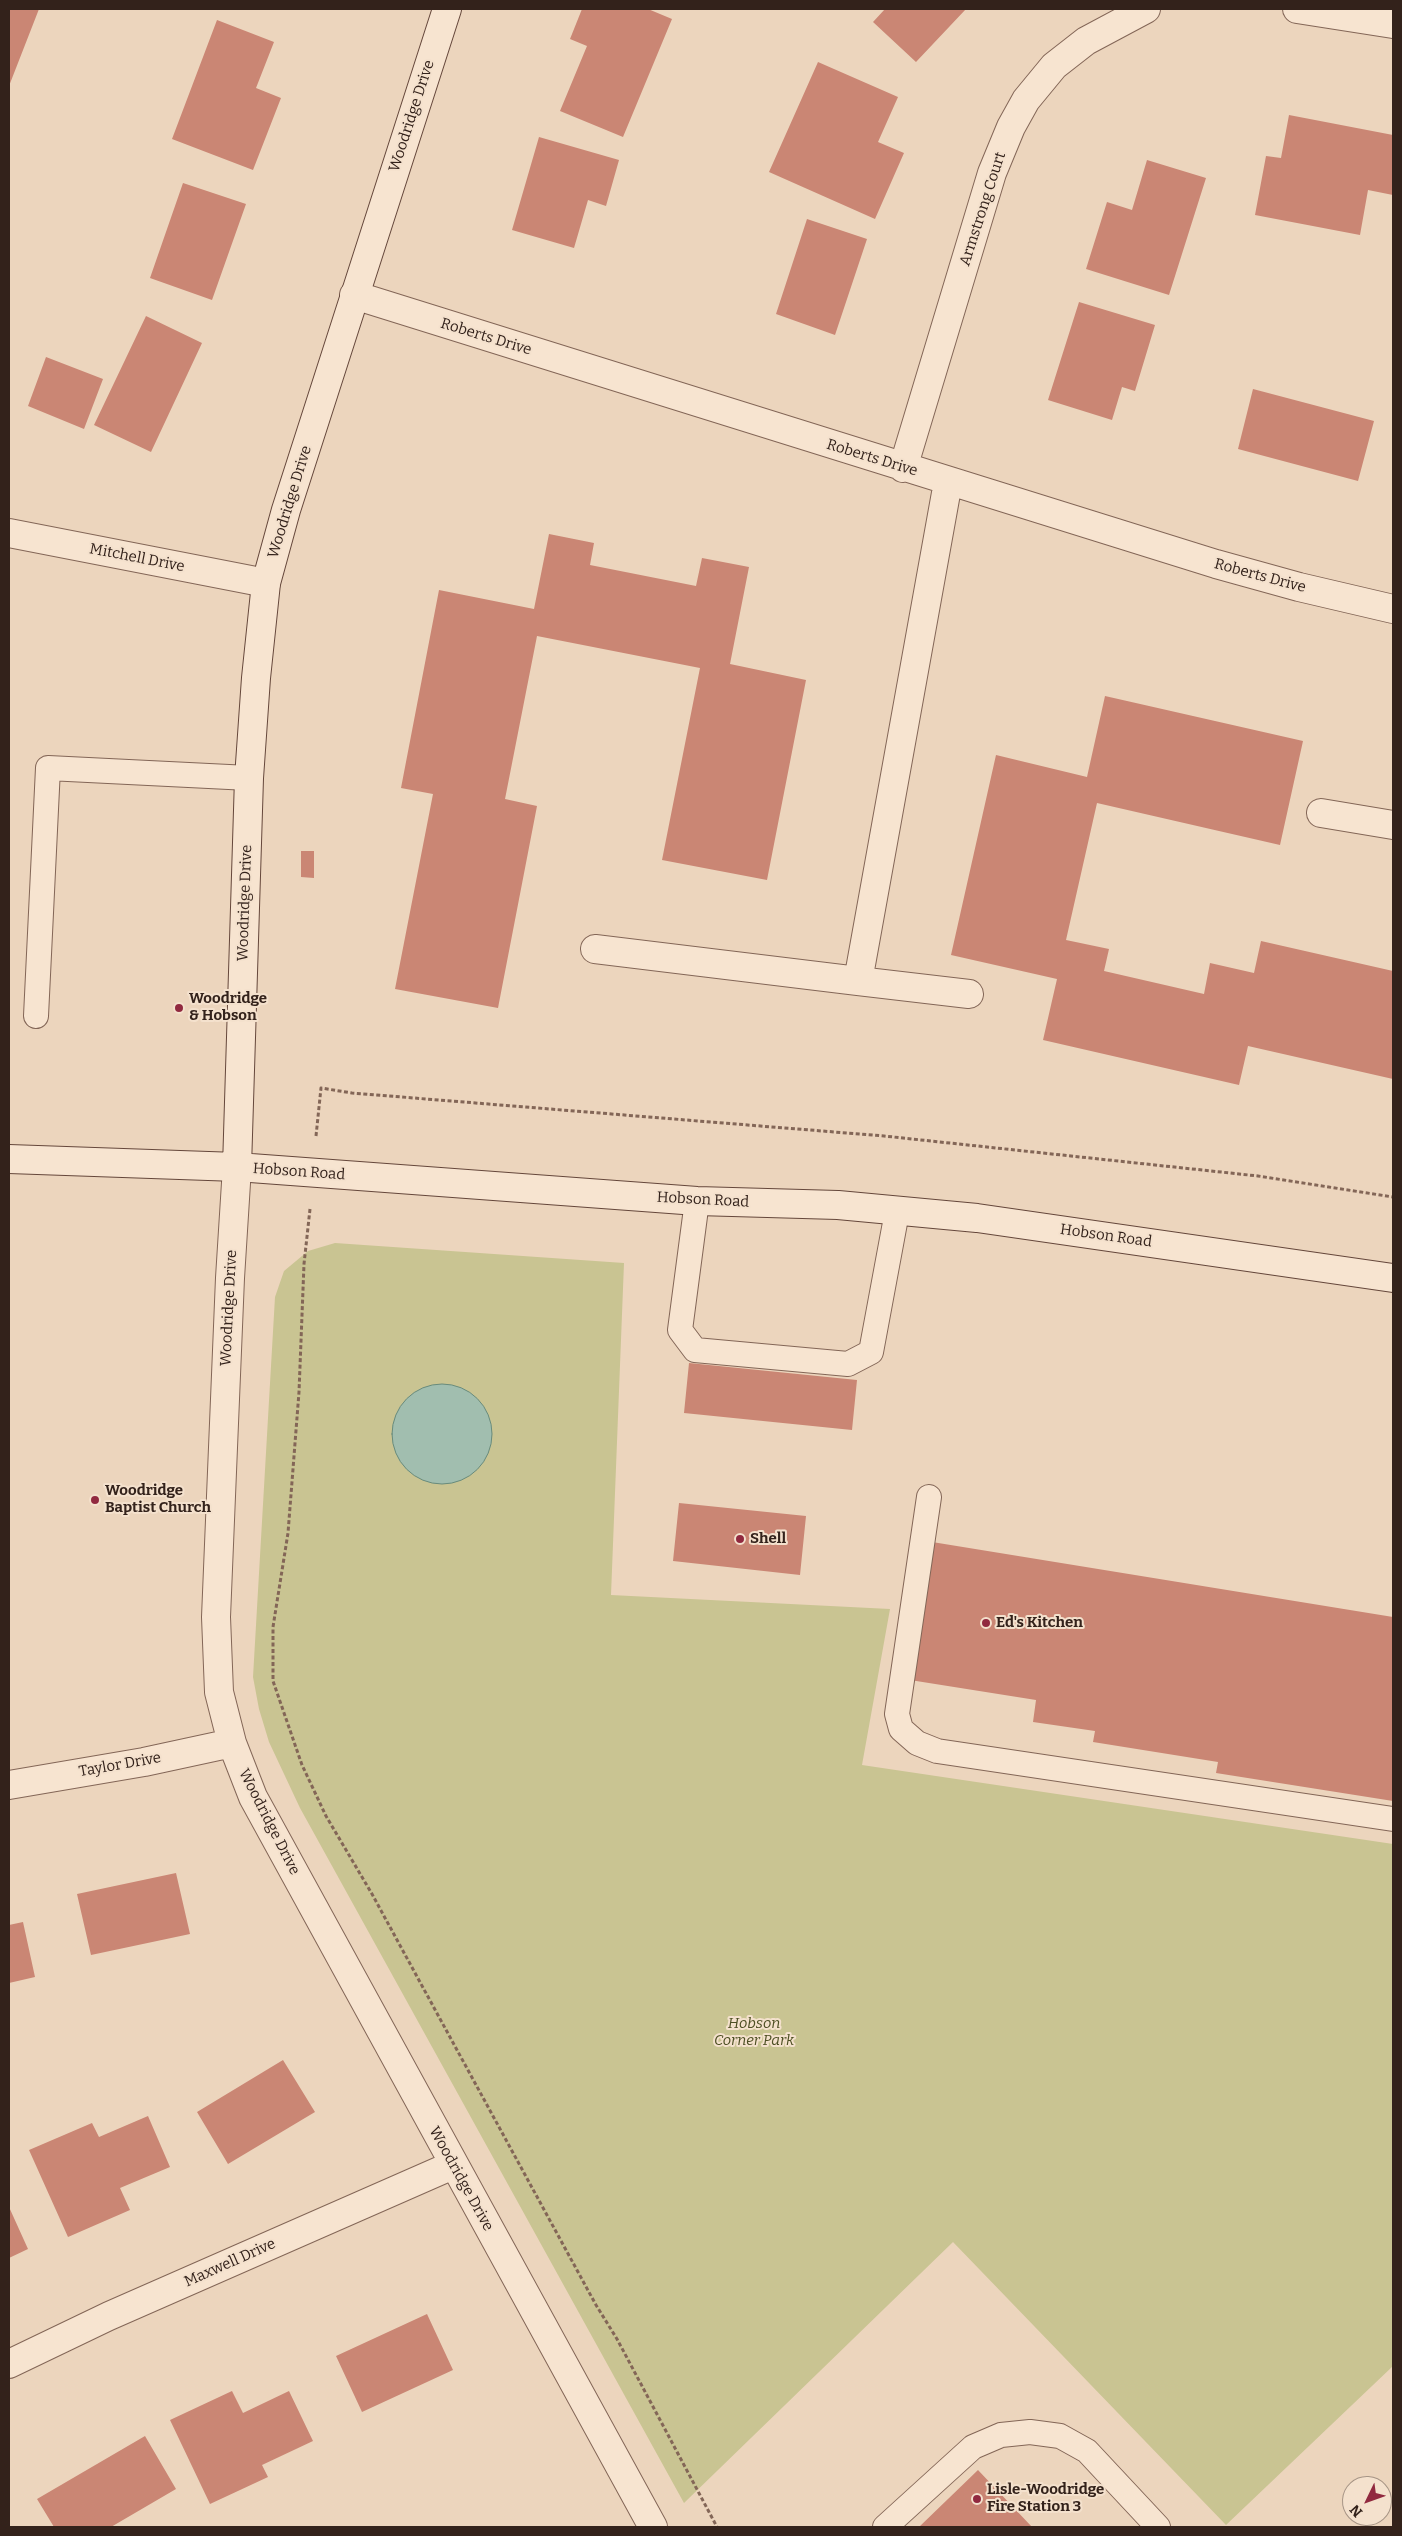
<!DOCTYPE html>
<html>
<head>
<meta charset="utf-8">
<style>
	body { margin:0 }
	#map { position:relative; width:1402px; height:2536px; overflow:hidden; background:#ecd5bd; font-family:Bitter,serif }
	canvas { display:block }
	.frame { position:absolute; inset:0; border:10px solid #33221b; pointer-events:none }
	.north { position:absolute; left:1342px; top:2476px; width:50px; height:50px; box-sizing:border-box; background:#f4e1cd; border:1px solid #a79586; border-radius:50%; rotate:228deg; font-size:14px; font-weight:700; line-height:20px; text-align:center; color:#33221b }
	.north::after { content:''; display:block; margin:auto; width:18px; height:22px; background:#91293f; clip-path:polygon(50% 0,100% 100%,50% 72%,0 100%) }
</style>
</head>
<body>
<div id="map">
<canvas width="1402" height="2536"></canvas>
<div class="frame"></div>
<div class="north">N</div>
</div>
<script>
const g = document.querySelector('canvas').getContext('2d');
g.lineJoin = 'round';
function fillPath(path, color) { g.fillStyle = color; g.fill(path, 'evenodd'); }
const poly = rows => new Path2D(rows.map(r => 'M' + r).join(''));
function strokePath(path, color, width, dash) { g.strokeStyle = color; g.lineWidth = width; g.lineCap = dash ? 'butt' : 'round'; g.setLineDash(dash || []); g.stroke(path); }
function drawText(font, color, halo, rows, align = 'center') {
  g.font = font + ' Bitter,serif'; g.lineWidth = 4; g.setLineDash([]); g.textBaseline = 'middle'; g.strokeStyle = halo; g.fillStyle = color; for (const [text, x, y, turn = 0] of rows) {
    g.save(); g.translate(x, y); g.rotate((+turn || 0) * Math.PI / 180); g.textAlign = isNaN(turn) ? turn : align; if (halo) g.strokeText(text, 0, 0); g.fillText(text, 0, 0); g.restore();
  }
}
fillPath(poly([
	[335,1243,624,1263,611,1595,890,1609,862,1765,1393,1844,1393,2366,1226,2525,953,2242,684,2503,300,1808,269,1742,259,1709,253,1677,275,1297,284,1271,308,1251]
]), '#c9c492');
const water = poly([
	'392 1434a50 50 0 1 1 100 0a50 50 0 1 1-100 0Z'
]);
fillPath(water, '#a1beaf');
strokePath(water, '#698b7b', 1);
fillPath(poly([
	[9,9,39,9,9,86],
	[582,9,648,9,672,19,623,137,560,111,587,46,570,39],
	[885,9,966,9,916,62,873,22],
	[217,20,274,42,256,88,281,98,253,170,172,139],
	[818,62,898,97,878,142,904,153,875,219,769,172],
	[1289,115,1393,135,1393,195,1368,190,1360,235,1255,215,1266,156,1281,158],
	[539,137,619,160,606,206,588,200,574,248,512,230],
	[1147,160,1206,178,1169,295,1086,269,1107,202,1132,210],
	[183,183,246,204,212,300,150,278],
	[807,219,867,239,835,335,776,314],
	[1079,302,1155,325,1135,391,1122,387,1112,420,1048,400],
	[146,316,202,343,151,452,94,425],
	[46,357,103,379,84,429,28,406],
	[1253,389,1374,421,1358,481,1238,449],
	[549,534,594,543,590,565,696,586,702,558,749,567,730,664,806,680,767,880,662,860,700,668,537,636,505,799,537,806,498,1008,395,989,433,794,401,788,439,590,534,609],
	[1105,696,1303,741,1280,845,1097,803,1066,940,1109,949,1104,971,1204,994,1210,963,1254,973,1261,941,1393,971,1393,1079,1248,1046,1239,1085,1043,1040,1057,979,951,955,996,755,1087,777],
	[301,851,314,851,314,878,301,877],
	[689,1363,857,1380,852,1430,684,1413],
	[679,1503,806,1516,800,1575,673,1561],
	[926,1541,1393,1617,1393,1801,1216,1773,1218,1762,1093,1742,1095,1731,1033,1722,1036,1700,910,1680],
	[176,1873,190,1934,91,1955,77,1894],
	[23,1922,35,1977,9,1983,9,1925],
	[283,2060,315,2112,228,2164,197,2112],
	[148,2116,170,2167,120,2188,130,2210,68,2237,29,2150,92,2123,99,2137],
	[9,2207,28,2249,9,2258],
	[427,2314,453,2370,362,2412,336,2356],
	[232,2391,243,2413,289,2391,313,2441,262,2465,268,2477,210,2504,170,2420],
	[145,2436,176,2489,111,2527,54,2527,37,2499],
	[978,2470,1032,2527,919,2527]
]), '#ca8674');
const lane = poly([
	[36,1016,48,768,249,778],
	[697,1201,680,1330,695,1350,848,1364,871,1352,897,1212],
	[929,1497,897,1714,901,1729,917,1743,937,1751,1393,1819],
	[885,2527,973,2447,1001,2435,1030,2432,1060,2436,1087,2451,1158,2527]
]);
const street = poly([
	[1297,9,1393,24],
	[354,295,1216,564,1299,587,1393,609],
	[903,468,992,173,1011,127,1026,100,1054,66,1086,41,1146,9],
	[9,533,266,583],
	[1321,813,1393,825],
	[595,949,858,981,948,482],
	[858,981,969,994],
	[237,1167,230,1278,216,1617,219,1692,232,1743,253,1797,653,2527],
	[9,1785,144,1762,232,1743],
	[9,2364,109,2316,453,2165]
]);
const secondary = poly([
	[9,1159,237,1167,697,1201,838,1205,977,1218,1393,1278],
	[237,1167,249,778,256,678,266,583,286,510,447,9]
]);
strokePath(lane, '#836657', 26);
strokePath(street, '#836657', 30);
strokePath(secondary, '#65473b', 30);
strokePath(poly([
	[316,1136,321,1088,352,1093,884,1136,1258,1176,1393,1197],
	[310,1209,304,1264,299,1392,288,1533,273,1627,273,1681,302,1765,326,1816,372,1894,596,2305,617,2339,717,2527]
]), '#836657', 3, [4, 2.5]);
strokePath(lane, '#f7e4d0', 24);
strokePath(street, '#f7e4d0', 28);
strokePath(secondary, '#f7e4d0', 28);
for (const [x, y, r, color] of [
	[179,1008,5,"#91293f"],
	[95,1500,5,"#91293f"],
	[740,1539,5,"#91293f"],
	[986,1623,5,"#91293f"],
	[977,2499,5,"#91293f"]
]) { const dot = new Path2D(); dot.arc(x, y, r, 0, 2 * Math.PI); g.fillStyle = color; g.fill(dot); strokePath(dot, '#f4e1cd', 2); }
drawText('15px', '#33221b', '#f4e1cd', [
	["Woodridge Drive",412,116,-72],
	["Armstrong Court",983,209,-72],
	["Roberts Drive",486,337,17],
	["Roberts Drive",872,458,17],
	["Woodridge Drive",290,502,-73],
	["Mitchell Drive",137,558,11],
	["Roberts Drive",1260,576,15],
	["Woodridge Drive",245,903,-88],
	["Hobson Road",299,1172,4],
	["Hobson Road",703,1200,3],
	["Hobson Road",1106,1236,8],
	["Woodridge Drive",229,1308,-87],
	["Taylor Drive",120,1765,-10],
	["Woodridge Drive",269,1822,63],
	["Woodridge Drive",461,2179,61],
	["Maxwell Drive",230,2263,-24]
]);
drawText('bold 15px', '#33221b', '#f4e1cd', [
	["Woodridge",189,999],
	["& Hobson",189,1016],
	["Woodridge",105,1491],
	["Baptist Church",105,1508],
	["Shell",750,1539],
	["Ed's Kitchen",996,1623],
	["Lisle-Woodridge",987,2490],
	["Fire Station 3",987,2507]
], 'left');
drawText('italic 15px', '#4d4f23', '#f4e1cd', [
	["Hobson",754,2024],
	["Corner Park",754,2041]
]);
</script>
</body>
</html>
